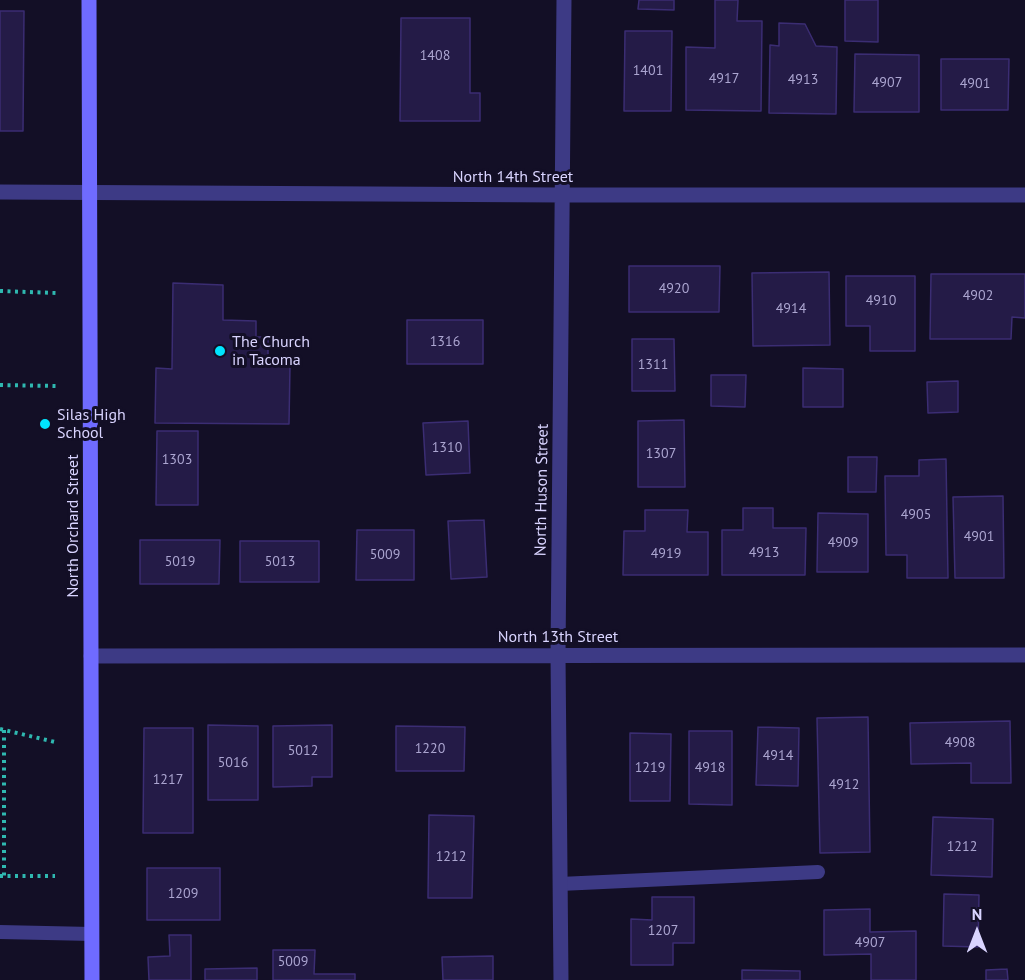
<!DOCTYPE html>
<html>
<head>
<meta charset="utf-8">
<style>
	body { margin:0 }
	#map { position:relative; width:1025px; height:980px; overflow:hidden; background:#130f26; font-family:"PT Sans",sans-serif }
	canvas { display:block }
	.north { position:absolute; left:947px; top:902px; width:60px; height:60px; -webkit-text-stroke:4px #130f26; paint-order:stroke; rotate:0deg; font-size:16px; font-weight:700; line-height:24px; text-align:center; color:#d9d4ff }
	.north::after { content:''; display:block; margin:auto; width:21px; height:27px; background:#d9d4ff; clip-path:polygon(50% 0,100% 100%,50% 72%,0 100%) }
</style>
</head>
<body>
<div id="map">
<canvas width="1025" height="980"></canvas>
<div class="north">N</div>
</div>
<script>
const g = document.querySelector('canvas').getContext('2d');
g.lineJoin = 'round';
function fillPath(path, color) { g.fillStyle = color; g.fill(path, 'evenodd'); }
const poly = rows => new Path2D(rows.map(r => 'M' + r).join(''));
function strokePath(path, color, width, dash) { g.strokeStyle = color; g.lineWidth = width; g.lineCap = dash ? 'butt' : 'round'; g.setLineDash(dash || []); g.stroke(path); }
function drawText(font, color, halo, rows, align = 'center') {
  g.font = font + ' "PT Sans",sans-serif'; g.lineWidth = 6; g.setLineDash([]); g.textBaseline = 'middle'; g.strokeStyle = halo; g.fillStyle = color; for (const [text, x, y, turn = 0] of rows) {
    g.save(); g.translate(x, y); g.rotate((+turn || 0) * Math.PI / 180); g.textAlign = isNaN(turn) ? turn : align; if (halo) g.strokeText(text, 0, 0); g.fillText(text, 0, 0); g.restore();
  }
}
const building = poly([
	[639,0,674,0,674,10,638,9,639,0],
	[715,0,738,0,737,21,762,21,761,111,686,110,686,47,715,48,715,0],
	[845,0,878,0,878,42,845,41,845,0],
	[0,11,24,11,23,131,0,131,0,11],
	[401,18,470,18,470,93,480,93,480,121,400,121,401,18],
	[779,23,805,24,816,46,837,47,836,114,769,113,770,45,779,46,779,23],
	[625,31,672,31,671,111,624,111,625,31],
	[855,54,919,55,919,112,854,112,855,54],
	[941,59,1009,59,1008,110,941,110,941,59],
	[629,266,720,266,719,312,629,312,629,266],
	[829,272,830,345,753,346,752,273,829,272],
	[931,274,1025,274,1025,318,1012,317,1011,339,930,339,931,274],
	[846,276,915,276,915,351,870,351,870,326,846,326,846,276],
	[173,283,223,285,223,320,256,321,256,337,268,337,268,365,290,366,289,424,155,423,156,368,172,369,173,283],
	[407,320,483,320,483,364,407,364,407,320],
	[632,339,674,339,675,391,632,391,632,339],
	[803,368,843,369,843,407,803,407,803,368],
	[711,375,746,375,745,407,711,406,711,375],
	[958,381,958,412,928,413,927,382,958,381],
	[684,420,685,487,638,487,638,421,684,420],
	[468,421,470,473,426,475,423,423,468,421],
	[157,431,198,431,198,505,156,505,157,431],
	[848,457,877,457,876,492,848,492,848,457],
	[946,459,948,578,907,578,907,555,886,555,885,476,919,476,919,460,946,459],
	[1003,496,1004,578,955,578,953,497,1003,496],
	[743,508,773,508,773,528,806,528,805,575,722,575,722,530,743,530,743,508],
	[645,510,688,510,687,532,708,532,708,575,623,575,624,531,645,531,645,510],
	[818,513,868,514,868,572,817,572,818,513],
	[484,520,487,577,451,579,448,521,484,520],
	[357,530,414,530,414,580,356,580,357,530],
	[140,540,220,540,219,584,140,584,140,540],
	[240,541,319,541,319,582,240,582,240,541],
	[868,717,870,852,820,853,817,718,868,717],
	[1010,721,1011,783,971,783,971,763,911,764,910,723,1010,721],
	[208,725,258,726,258,800,208,800,208,725],
	[332,725,332,777,312,777,312,786,273,787,273,726,332,725],
	[396,726,465,727,464,771,396,771,396,726],
	[758,727,799,728,798,786,756,785,758,727],
	[144,728,193,728,193,833,143,833,144,728],
	[689,731,732,731,732,805,689,804,689,731],
	[630,733,671,734,670,801,630,801,630,733],
	[429,815,474,816,472,898,428,898,429,815],
	[933,817,993,819,992,877,931,875,933,817],
	[147,868,220,868,220,920,147,920,147,868],
	[944,894,979,895,978,947,943,946,944,894],
	[652,897,694,897,694,943,673,943,673,965,631,965,631,919,652,920,652,897],
	[870,909,870,932,916,931,916,980,871,980,871,954,824,955,824,910,870,909],
	[169,935,191,935,191,980,149,980,148,957,170,956,169,935],
	[273,950,315,950,314,974,355,974,355,980,273,980,273,950],
	[493,956,493,980,443,980,442,957,493,956],
	[257,968,257,980,205,980,205,969,257,968],
	[1007,969,1008,980,986,980,986,970,1007,969],
	[742,970,800,971,800,980,742,980,742,970]
]);
fillPath(building, '#241b47');
strokePath(building, '#3b2d73', 1.5);
strokePath(poly([
	[0,291,56,293],
	[0,385,56,386],
	[0,729,55,742],
	[4,730,4,876],
	[0,876,55,876]
]), '#2fb8b0', 4, [3, 4.5]);
strokePath(poly([
	[560,884,818,872],
	[0,932,92,934]
]), '#3d3a85', 14);
strokePath(poly([
	[0,192,563,195,1025,195],
	[91,656,1025,655],
	[561,980,558,655,564,0]
]), '#3d3a85', 15);
strokePath(poly([
	[89,0,92,980]
]), '#6f6bff', 15);
for (const [x, y, r, color] of [
	[220,351,6,"#00e5ff"],
	[45,424,6,"#00e5ff"]
]) { const dot = new Path2D(); dot.arc(x, y, r, 0, 2 * Math.PI); g.fillStyle = color; g.fill(dot); strokePath(dot, '#130f26', 2); }
drawText('14px', '#aca6d1', null, [
	["1408",435,56],
	["1401",648,71],
	["4917",724,79],
	["4913",803,80],
	["4907",887,83],
	["4901",975,84],
	["4920",674,289],
	["4902",978,296],
	["4910",881,301],
	["4914",791,309],
	["1316",445,342],
	["1311",653,365],
	["1310",447,448],
	["1307",661,454],
	["1303",177,460],
	["4905",916,515],
	["4901",979,537],
	["4909",843,543],
	["4913",764,553],
	["4919",666,554],
	["5009",385,555],
	["5019",180,562],
	["5013",280,562],
	["4908",960,743],
	["1220",430,749],
	["5012",303,751],
	["4914",778,756],
	["5016",233,763],
	["1219",650,768],
	["4918",710,768],
	["1217",168,780],
	["4912",844,785],
	["1212",962,847],
	["1212",451,857],
	["1209",183,894],
	["1207",663,931],
	["4907",870,943],
	["5009",293,962]
]);
drawText('16px', '#d9d4ff', '#130f26', [
	["North 14th Street",513,177],
	["North Huson Street",542,490,-89],
	["North Orchard Street",73,526,-90],
	["North 13th Street",558,637]
]);
drawText('16px', '#d9d4ff', '#130f26', [
	["The Church",232,342],
	["in Tacoma",232,360],
	["Silas High",57,415],
	["School",57,433]
], 'left');
</script>
</body>
</html>
